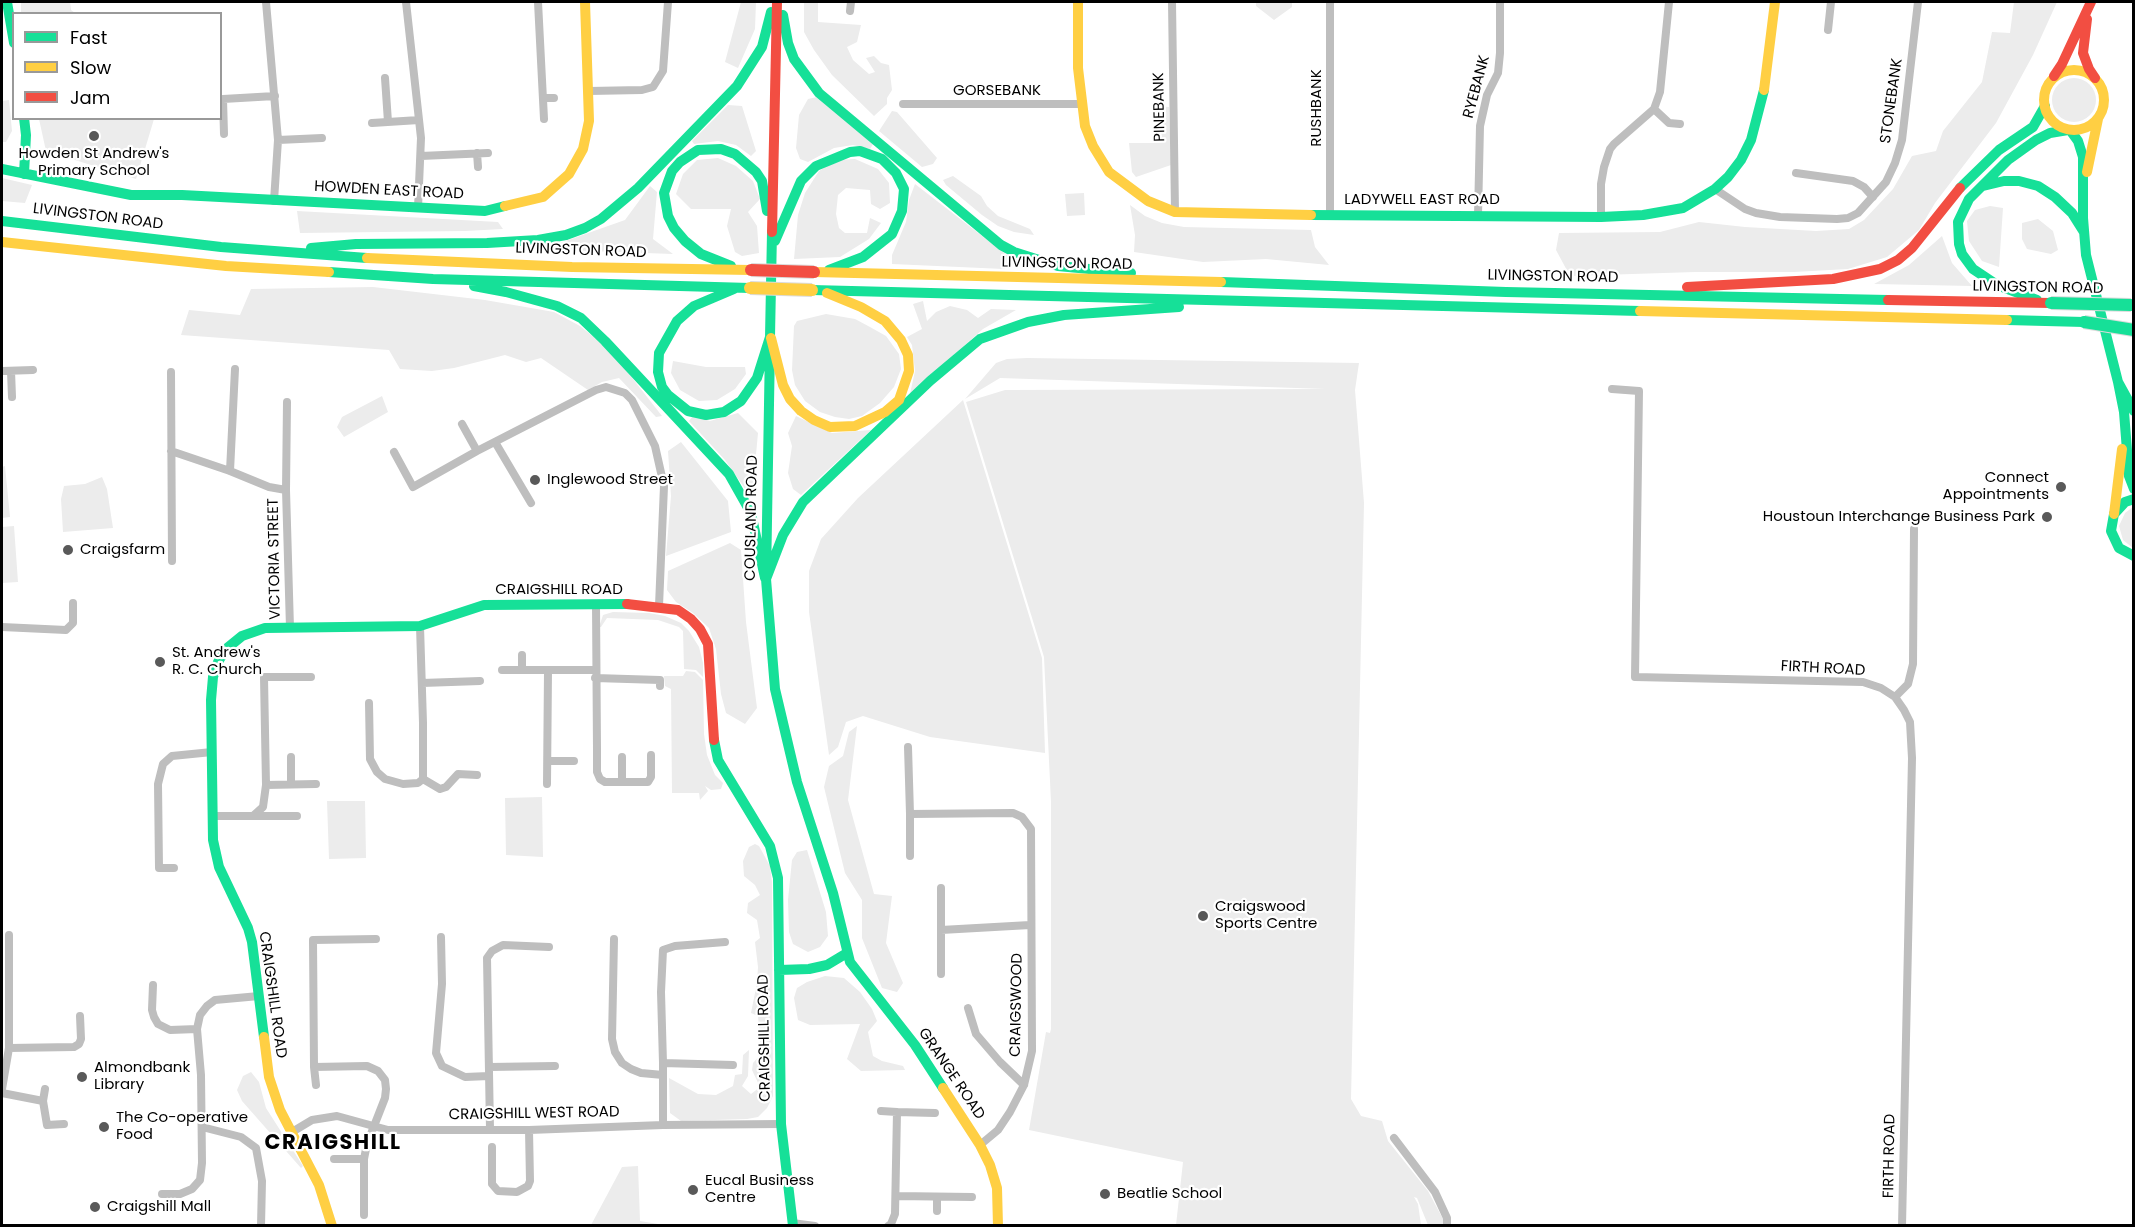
<!DOCTYPE html>
<html>
<head>
<meta charset="utf-8">
<style>
	body { margin:0 }
	#map { position:relative; width:2135px; height:1227px; overflow:hidden; background:#fff; font-family:Poppins,sans-serif }
	canvas { display:block }
	.frame { position:absolute; inset:0; border:3px solid #000; pointer-events:none }
	.legend { position:absolute; left:12px; top:12px; width:210px; height:108px; box-sizing:border-box; background:#fff; border:2px solid #999; margin:0; padding:8px 10px; list-style:none; font-size:18px; color:#000 }
	.legend li { display:flex; align-items:center; gap:12px; height:30px }
	.legend b { width:30px; border:2px solid #999 }
</style>
</head>
<body>
<div id="map">
<canvas width="2135" height="1227"></canvas>
<div class="frame"></div>
<ul class="legend">
<li><b style="height:8px;background:#16e098"></b>Fast</li>
<li><b style="height:8px;background:#ffcf43"></b>Slow</li>
<li><b style="height:8px;background:#f24e42"></b>Jam</li>
</ul>
</div>
<script>
const g = document.querySelector('canvas').getContext('2d');
g.lineJoin = 'round';
function fillPath(path, color) { g.fillStyle = color; g.fill(path, 'evenodd'); }
const poly = rows => new Path2D(rows.map(r => 'M' + r).join(''));
function strokePath(path, color, width, dash) { g.strokeStyle = color; g.lineWidth = width; g.lineCap = dash ? 'butt' : 'round'; g.setLineDash(dash || []); g.stroke(path); }
function drawText(font, color, halo, rows, align = 'center') {
  g.font = font + ' Poppins,sans-serif'; g.lineWidth = 4.5; g.setLineDash([]); g.textBaseline = 'middle'; g.strokeStyle = halo; g.fillStyle = color; for (const [text, x, y, turn = 0] of rows) {
    g.save(); g.translate(x, y); g.rotate((+turn || 0) * Math.PI / 180); g.textAlign = isNaN(turn) ? turn : align; if (halo) g.strokeText(text, 0, 0); g.fillText(text, 0, 0); g.restore();
  }
}
fillPath(poly([
	[21,2,70,2,71,10,75,13,21,13],
	[741,2,756,2,755,29,738,68,725,62],
	[804,2,818,2,818,22,861,25,857,42,847,47,853,60,869,74,875,72,866,58,874,56,881,63,889,65,892,90,887,98,887,104,874,116,832,75,814,50,804,32],
	[1256,2,1292,2,1292,7,1274,20,1256,6],
	[2014,2,2057,2,2033,55,1996,123,1935,203,1919,230,1887,257,1848,269,1794,272,1695,272,1570,276,1556,250,1559,233,1660,232,1699,222,1745,227,1816,231,1849,229,1864,220,1893,189,1912,156,1936,151,1943,131,1982,82,1992,32,2010,33],
	'2052 100a22 22 0 1 1 44 0a22 22 0 1 1-44 0Z',
	[817,97,873,144,870,149,853,145,834,148,808,162,800,159,796,148,799,115,808,99],
	[9,100,12,131,6,142,2,142,2,101],
	[728,105,742,106,756,151,751,156,736,145,718,141,694,144,692,141],
	[1155,106,1169,107,1171,165,1136,177,1132,172,1129,143,1154,143],
	[892,111,897,112,937,158,933,164,922,167,879,131],
	[39,119,39,118,154,119,136,179,46,151],
	[718,158,736,166,753,181,760,199,748,212,757,226,759,253,742,256,735,252,727,226,731,209,691,209,676,194,683,174,697,160],
	[855,159,878,169,889,183,890,203,880,209,871,204,870,190,846,188,838,195,836,214,839,228,845,233,867,233,870,218,881,223,869,239,840,257,794,259,798,215,805,193,819,171,837,160],
	[953,176,981,196,987,206,998,216,1030,229,1034,235,1014,232,998,226,982,215,946,185,943,180],
	[2,178,32,185,25,203,2,201],
	[915,184,1008,256,1012,263,1004,269,892,264,892,255,906,222,909,200],
	[650,186,657,192,653,239,673,254,562,250,560,243,625,220],
	[1084,193,1085,215,1067,216,1065,194],
	[1130,205,1145,216,1162,223,1184,227,1311,230,1315,247,1329,265,1266,259,1203,262,1134,252,1135,235],
	[1990,206,2003,208,1999,267,1982,261,1969,241,1967,221,1975,210],
	[297,211,498,222,503,229,465,231,300,233],
	[2038,219,2053,231,2058,250,2051,254,2027,249,2022,239,2022,223],
	[1942,236,1952,263,1972,286,1874,284,1909,265],
	[373,287,485,300,554,312,580,326,611,351,662,416,656,417,619,378,602,382,588,390,541,358,526,362,505,355,454,368,432,371,400,369,389,350,181,335,189,310,240,315,251,289],
	[923,301,927,321,936,312,950,306,967,310,978,318,991,309,1016,310,983,329,910,394,915,371,912,345,907,337,922,329,913,304],
	[826,314,855,319,870,327,886,336,899,354,901,369,894,387,880,403,862,416,849,419,835,417,820,412,805,401,795,385,792,370,794,326,797,321],
	[1027,358,1359,363,1355,390,1364,503,1351,1099,1361,1116,1382,1121,1388,1141,1428,1191,1443,1219,1443,1225,1428,1225,1417,1198,1414,1197,1418,1204,1421,1225,1176,1225,1183,1162,1029,1130,1046,1032,1050,1033,1051,1029,1051,802,1044,657,966,402,1005,390,1326,389,1000,378,965,399,996,363,1007,359],
	[673,361,706,367,745,367,746,374,735,389,717,400,699,401,680,390,671,373],
	[382,396,388,412,344,437,337,427,342,417],
	[963,400,1042,658,1045,753,930,737,863,716,846,722,838,747,829,755,809,612,809,571,821,539,858,498],
	[738,413,758,433,753,487,746,490,725,460,689,421,693,416,710,421],
	[796,416,832,433,871,430,801,495,793,489,788,473,792,446,788,433],
	[681,442,728,501,731,532,666,556,671,496,668,451],
	[5,466,10,517,2,518,2,467],
	[102,477,107,489,113,528,63,532,61,499,64,486,85,484],
	[2133,507,2134,507,2133,548,2123,540,2119,526,2125,513],
	[14,526,18,582,2,583,2,527],
	[730,543,741,550,746,622,757,708,745,724,726,713,721,694,716,649,709,628,693,613,676,602,667,590,668,571],
	[613,612,649,613,665,616,681,623,689,631,699,647,703,663,703,677,696,670,684,669,683,631,679,627,658,620,607,618,601,627,599,627,603,615],
	[686,671,695,672,703,680,704,734,707,755,715,775,723,783,721,789,711,790,705,786,708,791,700,800,699,793,672,793,671,689,665,686,664,676,683,676],
	[857,726,848,800,874,894,892,896,886,943,903,983,897,992,882,988,862,938,862,900,845,873,824,787,829,766,843,756,849,732],
	[542,797,543,857,506,855,505,798],
	[327,801,365,801,366,858,329,859],
	[755,844,759,846,770,866,772,882,773,1096,767,1108,758,1117,747,1119,681,1121,670,1113,669,1078,698,1094,716,1095,733,1086,735,1075,742,1074,743,1055,749,1050,748,1076,742,1086,751,1094,760,1087,752,1070,753,1063,761,1054,758,1016,751,1013,757,983,758,967,755,942,760,938,757,920,747,913,748,903,760,895,755,885,744,876,743,861,749,847],
	[807,850,826,912,828,936,820,947,808,952,793,944,789,932,788,900,792,860,797,852],
	[825,976,844,978,860,992,872,1009,877,1021,868,1032,873,1056,882,1061,903,1066,905,1070,861,1071,847,1059,860,1024,810,1025,798,1020,794,998,797,988,807,982],
	[251,1072,259,1082,266,1108,303,1166,301,1168,242,1101,237,1090,243,1076],
	[638,1166,640,1221,664,1225,591,1225,622,1167]
]), '#ececec');
strokePath(poly([
	[266,2,278,140,274,201],
	[406,2,421,138,418,208],
	[538,2,544,119],
	[1172,2,1175,212],
	[1330,2,1330,214],
	[850,11,851,2],
	[1828,30,1831,2],
	[385,78,388,122],
	[589,91,642,90,653,87,663,71,668,2],
	[543,98,554,98],
	[903,104,1081,104],
	[1654,109,1669,123,1680,124],
	[372,123,419,120],
	[224,134,223,99,275,96],
	[278,140,322,138],
	[477,153,478,167],
	[421,156,488,153],
	[1796,173,1853,181,1864,187,1873,197],
	[1715,189,1745,209,1756,213,1780,217,1837,219,1848,218,1858,213,1886,182,1895,163,1902,140,1918,2],
	[1478,216,1480,126,1487,95,1498,73,1500,53,1500,2],
	[1601,217,1601,184,1604,167,1610,149,1614,144,1654,109,1660,92,1669,2],
	[2,371,33,370],
	[11,371,12,397],
	[171,372,172,561],
	[1612,389,1639,391,1635,677,1863,682,1881,688,1895,697,1904,710,1910,722,1912,758,1902,1226],
	[287,402,286,490,290,628],
	[462,424,477,451],
	[495,442,531,503],
	[171,451,230,471,269,487,286,490],
	[394,452,413,487,477,451,596,390,606,387,625,393,632,400,655,446,664,486,659,606],
	[230,471,235,369],
	[596,604,597,750,597,772,600,779,605,782,648,782,651,777,651,755],
	[420,626,423,723,423,779],
	[2,627,66,630,73,623,73,603],
	[502,670,595,670],
	[522,670,522,655],
	[595,678,660,680,660,686],
	[422,683,480,681],
	[1895,697,1908,684,1913,664,1914,529],
	[369,703,370,759,377,772,385,779,403,784,418,783,423,779,440,789,446,787,458,774,477,775],
	[908,747,910,814,1013,813,1022,817,1031,829,1032,1051,1024,1085,1010,1112,998,1130,980,1145],
	[622,757,622,782],
	[548,761,574,761],
	[291,784,291,757],
	[547,784,548,671],
	[266,785,316,784],
	[213,816,253,816,263,807,266,785,264,677,311,677],
	[253,816,297,816],
	[910,856,910,814],
	[174,868,159,868,158,784,163,764,172,756,212,752],
	[941,888,941,930,1030,925],
	[441,937,442,984,436,1053,442,1066,465,1077,489,1076],
	[614,939,612,1039,615,1052,622,1063,631,1069,641,1073,663,1075],
	[941,974,941,930],
	[153,985,152,1010,154,1017,158,1024,170,1030,197,1029],
	[968,1008,976,1034,1000,1062,1024,1085],
	[9,1048,74,1047,79,1044,81,1039,80,1016],
	[663,1063,733,1065],
	[314,1067,316,1085],
	[489,1067,555,1066],
	[2,1089,9,1048,9,935],
	[2,1093,43,1101,45,1089],
	[43,1101,47,1125,64,1124],
	[881,1111,897,1112],
	[663,1125,663,1063,661,992,663,950,675,946,725,942],
	[202,1127,241,1137,256,1148,262,1181,261,1226],
	[490,1129,487,958,492,951,503,945,549,947],
	[292,1132,312,1120,337,1116,388,1130,529,1130,663,1125,781,1124],
	[1394,1138,1435,1192,1447,1218,1447,1226],
	[492,1147,492,1184,498,1191,517,1192,528,1186,530,1181,529,1130],
	[334,1159,364,1159],
	[162,1194,180,1194,192,1189,200,1180,202,1163,201,1075,197,1029,200,1015,207,1006,215,1000,259,996],
	[896,1196,972,1197],
	[937,1211,937,1197],
	[364,1215,364,1159,367,1144,385,1098,386,1089,385,1080,378,1071,367,1066,314,1067,313,940,376,939],
	[792,1223,815,1226],
	[888,1226,891,1224,895,1214,897,1112,935,1113]
]), '#bebebe', 8);
strokePath(poly([
	[7,2,14,43],
	[783,15,788,43,794,59,819,93,1001,245,1014,252,1058,266,1131,273],
	[24,118,26,135,24,174],
	[2070,130,2078,141,2083,157,2083,218,2086,255,2118,382,2124,412,2129,476,2134,489],
	[2,169,131,195,182,195,485,211,505,206],
	[1983,186,2004,181,2019,181,2038,186,2055,197,2072,213,2084,232],
	[1960,188,1999,150,2033,127,2045,106],
	[1311,215,1601,217,1643,215,1683,208,1715,189,1728,177,1741,160,1751,140,1764,90],
	[2,221,221,247,367,258],
	[775,241,801,181,816,166,850,152,860,151,882,159,896,173,904,189,902,211,892,234,863,257,829,270],
	[311,248,356,244,487,243,538,240,566,235,585,228,601,219,638,188,737,86,762,47,771,12],
	[731,266,701,254,685,241,674,228,668,216,664,193,672,171,680,162,698,150,721,149,735,154,756,172,762,181,767,211],
	[329,272,433,279,750,288],
	[1221,282,1506,292,1888,300],
	[474,286,506,292,557,306,581,318,605,341,729,474,751,513,765,578],
	[734,289,694,306,677,321,659,353,658,372,662,387,668,395,688,411,706,415,724,412,741,401,757,378,770,337,772,232],
	[812,290,1640,311],
	[2037,300,1997,285,1973,269,1962,254,1959,244,1958,222,1969,199,2008,160,2036,140,2050,133,2068,130],
	[2007,320,2084,322],
	[770,346,766,579,775,689,797,782,833,893,850,962,915,1045,943,1088],
	[2118,382,2134,411],
	[2134,499,2125,502,2114,514,2111,531,2119,548,2134,556],
	[766,579,783,535,803,502,930,381,980,339,1028,322,1064,315,1179,307],
	[714,740,718,760,770,846,778,878,781,1124,793,1226],
	[779,970,809,969,827,965,847,953],
	[264,1037,252,942,248,928,219,867,213,840,211,700,213,677,218,662,226,649,242,636,265,628,420,626,484,605,627,604]
]), '#16e098', 10);
strokePath(poly([
	[1078,2,1078,68,1085,126,1093,146,1109,172,1148,201,1175,212,1311,215],
	'2044 100a30 30 0 1 1 60 0a30 30 0 1 1-60 0Z',
	[1764,90,1775,2],
	[2087,172,2098,119],
	[505,206,543,197,569,174,583,149,589,121,585,2],
	[2,242,226,266,329,272],
	[367,258,572,267,751,270],
	[814,272,1221,282],
	[1640,311,2007,320],
	[771,338,783,385,790,399,801,411,814,420,830,427,855,426,885,412,899,400,909,371,908,355,901,340,885,321,861,307,827,293],
	[2114,514,2122,449],
	[264,1037,269,1077,280,1110,319,1185,332,1226],
	[943,1088,980,1145,990,1165,997,1188,998,1226]
]), '#ffcf43', 10);
strokePath(poly([
	[2087,19,2083,53,2089,69,2095,78],
	[2054,76,2062,64,2091,2],
	[772,232,777,2],
	[1687,287,1833,279,1880,269,1898,260,1912,248,1960,188],
	[1888,300,2051,303],
	[627,604,678,610,691,619,700,629,708,644,714,740]
]), '#f24e42', 10);
const fastBridge = poly([
	[2051,303,2131,305],
	[2084,322,2134,330]
]);
const slowBridge = poly([
	[750,288,812,290]
]);
const jamBridge = poly([
	[751,270,814,272]
]);
strokePath(fastBridge, '#dbdbdb', 14, []);
strokePath(slowBridge, '#dbdbdb', 14, []);
strokePath(jamBridge, '#dbdbdb', 14, []);
strokePath(fastBridge, '#16e098', 12);
strokePath(slowBridge, '#ffcf43', 12);
strokePath(jamBridge, '#f24e42', 12);
for (const [x, y, r, color] of [
	[94,136,6,"#595959"],
	[535,480,6,"#595959"],
	[2061,487,6,"#595959"],
	[2047,517,6,"#595959"],
	[68,550,6,"#595959"],
	[160,662,6,"#595959"],
	[1203,916,6,"#595959"],
	[82,1077,6,"#595959"],
	[104,1127,6,"#595959"],
	[693,1190,6,"#595959"],
	[1105,1194,6,"#595959"],
	[95,1207,6,"#595959"]
]) { const dot = new Path2D(); dot.arc(x, y, r, 0, 2 * Math.PI); g.fillStyle = color; g.fill(dot); strokePath(dot, '#fff', 2); }
drawText('15px', '#000', '#fff', [
	["RYEBANK",1477,87,-75],
	["GORSEBANK",997,91],
	["STONEBANK",1892,101,-82],
	["PINEBANK",1160,107,-91],
	["RUSHBANK",1317,108,-90],
	["HOWDEN EAST ROAD",389,191,3],
	["LADYWELL EAST ROAD",1422,200],
	["LIVINGSTON ROAD",98,217,7],
	["LIVINGSTON ROAD",581,251,2],
	["LIVINGSTON ROAD",1067,264,1],
	["LIVINGSTON ROAD",1553,277,1],
	["LIVINGSTON ROAD",2038,288,1],
	["COUSLAND ROAD",752,518,-89],
	["VICTORIA STREET",275,559,-91],
	["CRAIGSHILL ROAD",559,590],
	["FIRTH ROAD",1823,669,3],
	["CRAIGSHILL ROAD",272,995,82],
	["CRAIGSWOOD",1017,1005,-89],
	["CRAIGSHILL ROAD",765,1038,-91],
	["GRANGE ROAD",951,1074,56],
	["CRAIGSHILL WEST ROAD",534,1114,-1],
	["FIRTH ROAD",1890,1156,-89]
]);
drawText('15px', '#000', '#fff', [
	["Howden St Andrew's",94,154,"center"],
	["Primary School",94,171,"center"],
	["Connect",2049,478,"right"],
	["Appointments",2049,495,"right"],
	["Inglewood Street",547,480],
	["Houstoun Interchange Business Park",2035,517,"right"],
	["Craigsfarm",80,550],
	["St. Andrew's",172,653],
	["R. C. Church",172,670],
	["Craigswood",1215,907],
	["Sports Centre",1215,924],
	["Almondbank",94,1068],
	["Library",94,1085],
	["The Co-operative",116,1118],
	["Food",116,1135],
	["Eucal Business",705,1181],
	["Centre",705,1198],
	["Beatlie School",1117,1194],
	["Craigshill Mall",107,1207]
], 'left');
g.letterSpacing = '1.5px';
drawText('bold 21px', '#000', '#fff', [
	["CRAIGSHILL",333,1144]
]);
g.letterSpacing = '0px';
</script>
</body>
</html>
